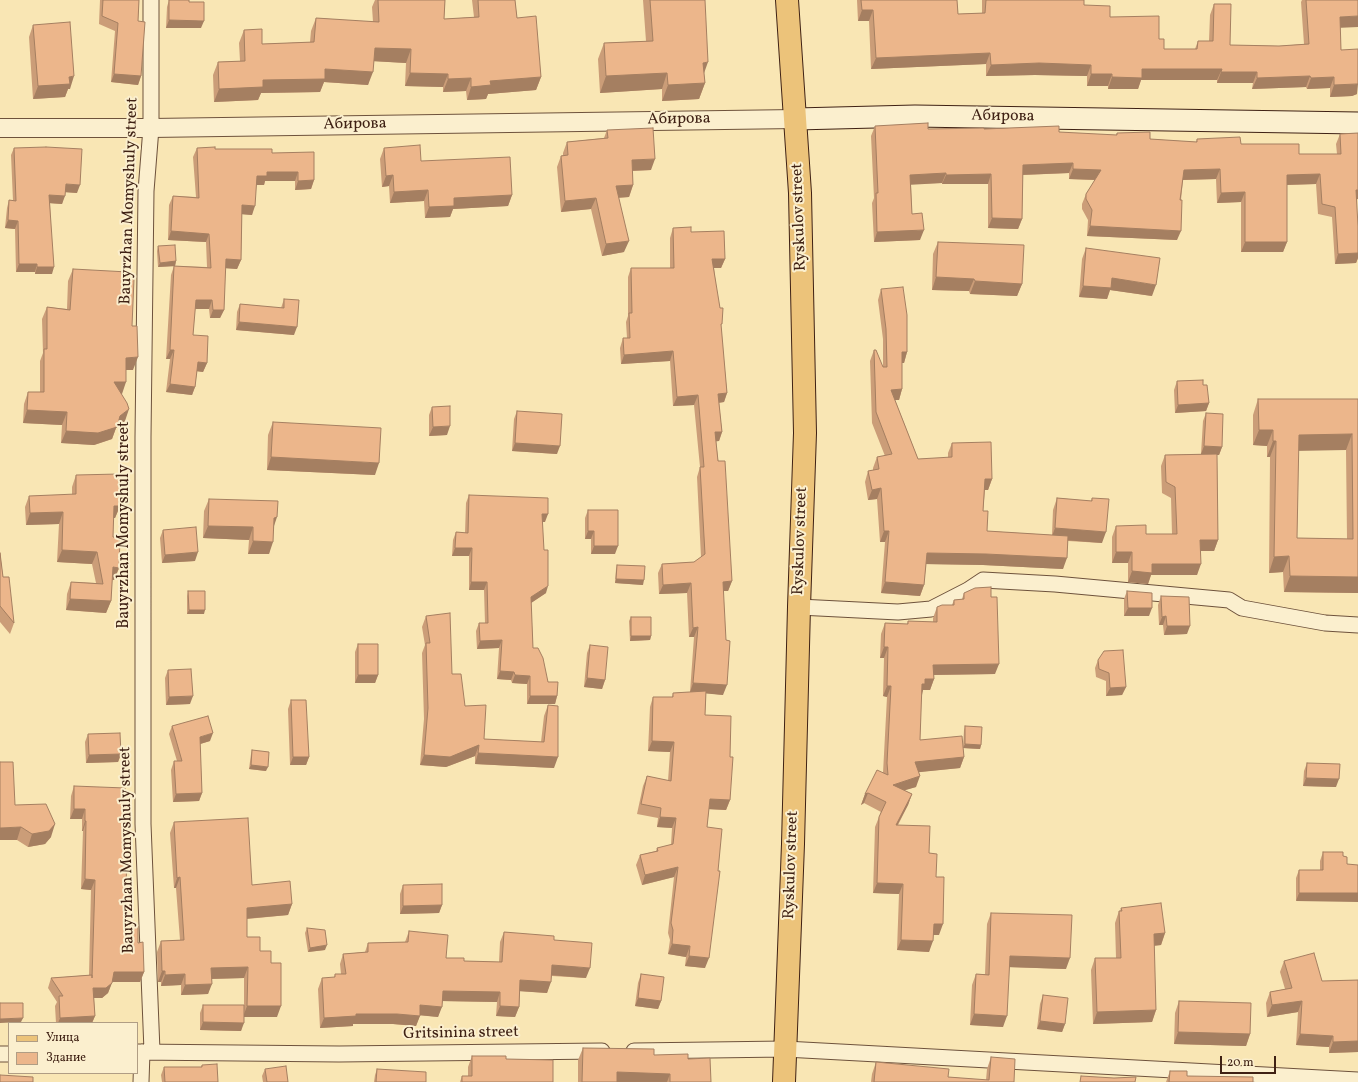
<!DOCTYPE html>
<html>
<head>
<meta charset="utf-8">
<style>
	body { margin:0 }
	#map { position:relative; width:1358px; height:1082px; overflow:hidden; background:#f9e6b4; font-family:Vollkorn,serif }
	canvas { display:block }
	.legend { position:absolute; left:8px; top:1022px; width:130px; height:52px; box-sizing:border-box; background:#fbefce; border:1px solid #b09d84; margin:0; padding:5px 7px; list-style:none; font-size:12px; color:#3f2114 }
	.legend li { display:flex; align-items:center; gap:8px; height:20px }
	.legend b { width:20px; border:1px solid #b09d84 }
	.scale { position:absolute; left:1220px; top:1056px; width:56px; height:18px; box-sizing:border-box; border:2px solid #3f2114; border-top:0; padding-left:5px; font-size:12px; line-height:14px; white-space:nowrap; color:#3f2114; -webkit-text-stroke:3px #fbefce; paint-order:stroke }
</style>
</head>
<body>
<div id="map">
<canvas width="1358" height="1082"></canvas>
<ul class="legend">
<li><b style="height:5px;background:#ecc37a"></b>Улица</li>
<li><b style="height:11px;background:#ecb68b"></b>Здание</li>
</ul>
<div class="scale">20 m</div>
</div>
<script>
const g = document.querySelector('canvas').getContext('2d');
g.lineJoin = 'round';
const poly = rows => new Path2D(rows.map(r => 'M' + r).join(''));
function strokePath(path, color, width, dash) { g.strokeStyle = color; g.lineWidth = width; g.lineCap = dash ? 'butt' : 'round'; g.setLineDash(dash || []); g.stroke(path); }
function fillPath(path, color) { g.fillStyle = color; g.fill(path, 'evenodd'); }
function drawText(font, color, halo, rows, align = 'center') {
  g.font = font + ' Vollkorn,serif'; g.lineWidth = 4; g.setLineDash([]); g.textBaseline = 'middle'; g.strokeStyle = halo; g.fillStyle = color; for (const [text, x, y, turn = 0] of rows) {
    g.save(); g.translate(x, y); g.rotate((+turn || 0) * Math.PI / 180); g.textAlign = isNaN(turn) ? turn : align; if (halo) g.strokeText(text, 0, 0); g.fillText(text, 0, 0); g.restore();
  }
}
const minor = poly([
	[151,0,151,128,146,191,143,437,143,824,152,1051],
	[799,607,898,612,931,609,968,590,983,580,1055,584,1229,600,1242,608,1325,623,1358,625],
	[634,1051,785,1049,1358,1080],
	[137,1052,339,1054,602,1051],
	[0,1054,9,1054],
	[141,1082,142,1052]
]);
const tertiary = poly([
	[0,128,151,128,796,119]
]);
const secondary = poly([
	[796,119,915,116,1358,123]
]);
const primary = poly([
	[784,1082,793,844,799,607,805,433,800,193,787,0]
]);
strokePath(minor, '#6e523c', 17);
strokePath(tertiary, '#6e523c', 20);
strokePath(secondary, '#3f2114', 23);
strokePath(primary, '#3f2114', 24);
strokePath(minor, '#fbefce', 15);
strokePath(tertiary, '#fbefce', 18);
strokePath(secondary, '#fbefce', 21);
strokePath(primary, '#ecc37a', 22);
fillPath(poly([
	[100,0,139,0,138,21,141,76,138,85,111,82,115,31,99,24],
	[169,0,189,2,201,28,166,28,167,7],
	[375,0,445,0,444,19,474,17,472,0,515,0,517,18,541,77,536,90,488,94,486,99,467,100,466,91,443,92,443,87,405,86,406,63,374,61,368,85,324,82,320,92,261,93,258,100,214,102,213,75,218,62,240,61,239,43,244,30,262,44,310,42,311,31,316,18,373,22,372,7],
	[643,0,705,0,704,74,705,83,699,99,662,101,662,89,600,93,598,59,604,43,646,41],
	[857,0,957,0,958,14,982,13,982,0,1084,0,1084,5,1159,39,1164,49,1195,49,1198,41,1209,41,1210,15,1214,4,1230,45,1279,46,1304,44,1301,2,1302,0,1306,0,1340,28,1341,50,1357,94,1352,96,1330,97,1330,88,1307,89,1306,87,1252,89,1253,83,1217,83,1217,80,1141,80,1138,89,1108,89,1108,86,1087,86,1087,76,1035,75,986,76,986,64,871,69,869,21,858,21],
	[33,25,70,89,68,89,65,97,33,99,29,37],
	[875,126,928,129,984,129,1116,135,1117,133,1150,139,1196,142,1197,139,1241,144,1299,154,1337,154,1336,144,1340,134,1358,133,1358,199,1356,199,1358,226,1358,258,1356,263,1335,264,1332,217,1318,214,1316,184,1287,185,1287,242,1283,252,1241,252,1241,202,1217,203,1216,179,1183,180,1177,240,1087,236,1088,220,1082,209,1082,204,1086,194,1095,180,1069,179,1069,173,1023,175,1022,219,1018,229,988,228,988,184,942,184,942,183,911,184,912,214,920,240,874,242,872,203,874,198,871,136],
	[607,130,651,170,632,171,633,185,629,197,618,198,624,252,602,256,591,209,561,212,557,167,561,156,563,155,563,153,567,142,604,138],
	[14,148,77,193,65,192,62,204,50,203,52,274,35,274,35,272,16,272,15,229,5,228,7,208,9,200,13,201,11,155],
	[197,148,272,153,314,180,311,189,295,190,295,181,265,181,264,185,256,185,252,215,242,214,241,260,237,269,225,268,224,310,220,318,210,318,209,309,195,309,193,335,207,363,203,372,197,371,195,387,192,395,166,392,170,359,166,359,171,275,174,266,207,267,206,242,168,240,169,205,173,196,196,197,193,157],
	[384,148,421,161,512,195,508,206,453,209,450,217,425,218,424,201,390,203,389,186,382,187,380,159],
	[673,228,691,232,725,259,721,268,714,268,721,328,727,393,724,402,719,403,722,432,719,441,716,441,732,581,728,591,723,591,723,695,706,693,705,715,730,800,726,810,709,809,707,827,705,968,685,966,686,957,668,954,670,940,668,933,674,877,642,885,636,865,640,855,656,851,657,848,671,845,672,828,657,827,658,818,637,814,643,786,647,776,668,781,670,752,648,751,650,707,653,697,672,697,673,693,692,692,690,692,694,637,689,637,687,593,659,594,658,573,662,564,694,562,701,557,697,477,700,467,694,405,673,406,670,361,621,364,620,348,623,338,627,338,626,322,628,316,628,277,631,268,670,268,670,238],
	[938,242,1022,284,1017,296,970,294,969,291,932,290,933,254],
	[158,246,176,261,175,266,158,267,157,251],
	[1086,248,1152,296,1110,290,1107,299,1079,297,1082,259],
	[73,269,127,279,132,326,133,370,126,370,121,394,125,421,116,428,112,439,94,445,61,443,62,425,23,423,24,404,28,392,40,392,40,361,43,353,42,319,47,307,67,309,68,281],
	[881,289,907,352,904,363,902,363,902,389,899,400,895,400,918,459,948,458,948,453,952,443,992,479,988,490,985,490,983,511,987,531,1052,535,1053,510,1057,498,1091,501,1092,498,1102,543,1068,541,1063,569,983,565,926,564,924,585,920,596,881,593,885,542,880,542,877,499,868,500,865,482,868,471,873,470,873,468,877,457,885,456,872,423,870,361,874,350,883,367,883,339,878,300],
	[284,299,294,335,236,330,237,312,240,304,281,308],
	[1177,381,1203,385,1209,403,1206,411,1175,413,1174,390],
	[1258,399,1358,399,1358,593,1284,592,1283,572,1269,573,1270,457,1267,457,1267,446,1253,445,1253,415],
	[1298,450,1346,450,1347,539,1297,538],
	[432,407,447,435,429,436,429,415],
	[517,411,557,454,512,451,514,419],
	[1206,413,1222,447,1219,455,1217,455,1218,540,1214,551,1201,551,1197,575,1151,575,1148,584,1128,582,1128,563,1112,563,1112,537,1116,526,1146,534,1172,534,1171,498,1162,493,1161,466,1165,455,1201,454,1203,421],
	[273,422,375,475,267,470,268,435],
	[76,475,120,506,115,518,113,518,113,537,119,568,114,580,112,579,111,601,106,613,66,610,67,594,71,582,96,583,92,564,57,562,59,524,26,525,25,507,29,496,72,495,72,487],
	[469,495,545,522,542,522,546,593,531,603,533,648,548,682,557,696,555,704,527,704,527,684,512,683,511,680,497,679,499,648,477,649,476,631,479,623,485,623,484,590,469,590,469,556,452,556,453,540,456,532,465,533,466,503],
	[209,499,274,527,269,554,248,554,249,540,203,538,204,511],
	[588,510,615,554,591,554,591,539,585,539,585,518],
	[163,530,195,561,162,563,160,538],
	[0,553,3,577,14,623,10,634,0,622],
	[617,565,643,585,615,583,616,569],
	[188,591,204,614,187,614,187,596],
	[1127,591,1149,616,1124,616,1124,599],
	[964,593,995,674,934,675,934,679,930,690,923,690,921,695,920,740,963,748,964,730,965,726,981,745,980,749,963,748,964,757,960,768,918,772,916,787,904,790,912,794,908,805,898,825,929,853,936,877,939,935,933,935,929,952,897,950,899,894,873,893,875,827,881,812,864,803,861,805,865,794,883,773,887,697,883,696,884,658,880,658,881,634,885,623,907,624,908,621,933,622,933,618,937,607,952,605,954,600,962,599],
	[1161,596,1187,634,1164,635,1163,625,1159,625,1158,605],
	[426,616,465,706,484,739,541,742,544,716,548,705,554,768,475,764,475,756,446,767,420,765,424,719,422,653,425,645,422,627],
	[631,617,651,636,650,640,630,641,629,621],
	[358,644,378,675,375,683,355,683,355,652],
	[590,645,605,680,602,689,584,687,587,653],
	[1098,660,1126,687,1122,695,1106,696,1106,681,1096,677,1095,668],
	[168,670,190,704,166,705,165,678],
	[291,700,309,757,306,765,290,765,288,709],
	[172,726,210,741,200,744,202,793,199,801,173,802,171,770,174,761,177,761,169,734],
	[88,734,121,754,118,762,86,763,85,742],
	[252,750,266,771,249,769,251,754],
	[1307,763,1336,787,1303,786,1304,771],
	[74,786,123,850,125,926,138,943,144,972,140,982,112,982,108,993,102,998,94,998,95,1016,92,1023,56,1023,55,1006,57,1002,48,988,51,978,89,975,91,890,81,889,83,831,82,831,82,819,70,819,71,796],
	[15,805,51,837,45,844,28,847,17,840],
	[174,822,252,885,292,904,288,915,247,919,247,937,271,963,277,1017,244,1017,241,1031,200,1030,200,1013,203,1005,244,1005,244,978,212,979,208,994,181,995,181,985,161,986,161,982,158,982,157,952,161,941,180,940,176,888,174,888,170,833],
	[1323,852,1343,852,1296,901,1296,878,1299,870,1320,870,1320,861],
	[403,885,442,905,439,913,400,914,400,894],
	[1121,908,1165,933,1161,945,1154,946,1156,1010,1152,1022,1093,1024,1091,970,1095,958,1116,958,1115,923,1119,911,1120,911],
	[991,913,1066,969,1009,967,1003,1027,970,1025,972,985,976,974,985,974,987,924],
	[307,928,325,950,308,952,305,933],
	[409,931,446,958,464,961,499,962,500,942,504,932,554,940,586,978,552,976,547,993,520,991,519,1007,515,1017,496,1016,497,1002,443,1001,438,1017,420,1015,416,1026,393,1024,353,1024,353,1026,320,1028,318,989,322,978,334,978,335,974,341,974,340,964,343,954,365,952,368,943,405,942],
	[1284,961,1322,981,1358,980,1358,1052,1329,1053,1329,1047,1296,1045,1298,1012,1267,1017,1266,1003,1270,992,1285,989,1280,972],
	[641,974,661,1001,658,1009,635,1006,638,983],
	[1043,995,1065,1024,1062,1032,1037,1029,1040,1004],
	[1179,1001,1250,1034,1246,1046,1174,1044,1175,1013],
	[583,1048,654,1055,688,1059,711,1082,578,1082,578,1060],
	[472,1056,506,1059,553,1082,460,1082,462,1076,468,1076,468,1067],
	[991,1057,1014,1082,871,1082,872,1074,876,1062,948,1077,986,1080,987,1069],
	[202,1065,218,1082,162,1082,161,1075,164,1067,201,1067],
	[265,1069,288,1082,263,1082,262,1076],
	[377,1069,426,1082,374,1082,375,1075],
	[1170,1071,1187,1076,1253,1082,1166,1082]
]), '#cb9d78');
fillPath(poly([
	[862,10,873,10,869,21,858,21],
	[1358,16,1358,27,1336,28,1340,17],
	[169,20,204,21,201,28,166,28],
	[375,48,411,49,406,63,370,61],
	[990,53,986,64,871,69,876,58],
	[708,62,702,79,703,63],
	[1039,63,1091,65,1087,76,1035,75,986,76,991,65],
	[325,69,373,72,368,85,324,82,320,92,261,93,258,100,214,102,219,89,263,80],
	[1142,69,1222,69,1217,80,1141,80,1138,89,1108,89,1112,77],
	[1221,72,1257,72,1253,83,1217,83],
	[410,73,448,74,443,87,405,86],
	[667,73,662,89,600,93,606,76],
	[114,74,141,76,138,85,111,82],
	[1091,74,1112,74,1108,86,1087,86],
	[74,76,70,89,68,89,65,97,33,99,38,86,69,77],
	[1310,76,1306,87,1252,89,1257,78],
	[541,77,536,90,488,94,486,99,467,100,471,87,490,81],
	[1334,77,1330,88,1307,89,1311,78],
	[471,78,466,91,443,92,448,79],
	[705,83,699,99,662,101,668,85],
	[1358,84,1357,94,1352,96,1330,97,1334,85],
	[655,159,651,170,627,171,632,160],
	[1073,163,1069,173,1019,175,1023,165],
	[1073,169,1101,170,1098,180,1069,179],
	[1220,169,1216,179,1180,180,1184,170],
	[267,172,298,172,295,181,265,181,264,185,253,185,257,176],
	[946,173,942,183,907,185,910,175],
	[991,174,988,184,942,184,946,175],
	[1320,174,1316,184,1283,185,1287,175],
	[393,175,389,186,382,187,386,176],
	[314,180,311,189,295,190,298,181],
	[66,184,80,185,77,193,63,192],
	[633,185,629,197,611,198,616,186],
	[428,190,424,201,390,203,394,192],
	[1356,190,1358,190,1358,199,1352,200],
	[1245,192,1241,202,1217,203,1221,193],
	[49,195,65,196,62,204,47,203],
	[512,195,508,206,453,209,450,217,425,218,429,207,454,198],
	[596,198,591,209,561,212,565,201],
	[242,205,255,206,252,215,239,214],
	[992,218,1022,219,1018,229,988,228],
	[8,220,18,221,15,229,5,228],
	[1090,226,1181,231,1177,240,1087,236],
	[924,230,920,240,874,242,877,232],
	[171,231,209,234,206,242,168,240],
	[629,241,624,252,602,256,606,244],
	[1245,242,1287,242,1283,252,1241,252],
	[1358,253,1358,258,1356,263,1335,264,1338,254],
	[226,259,241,260,237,269,223,268],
	[712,259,725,259,721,268,709,268],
	[176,261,175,266,158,267,160,263],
	[19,264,37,264,35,272,16,272],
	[37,267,54,267,52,274,35,274],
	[936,277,974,279,969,291,932,290],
	[1112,278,1156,285,1152,296,1110,290,1107,299,1079,297,1083,286],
	[975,281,1022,284,1017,296,970,294],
	[196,300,212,300,209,309,193,309],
	[213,310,224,310,220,318,210,318],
	[239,322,297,327,294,335,236,330],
	[170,350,174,350,170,359,166,359],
	[673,351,670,361,621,364,624,355],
	[902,352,907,352,904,363,898,363],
	[138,357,133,370,122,370,126,358],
	[198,362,207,363,203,372,195,371],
	[114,382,126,382,122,394,109,395],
	[170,384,195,387,192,395,166,392],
	[902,389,899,400,887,400,891,390],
	[727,393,724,402,715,403,718,394],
	[698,395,694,405,673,406,677,397],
	[1209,403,1206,411,1175,413,1178,405],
	[129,409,125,421,116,428,112,439,94,445,61,443,66,431,120,416],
	[27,410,67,412,62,425,23,423],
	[450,426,447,435,429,436,433,427],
	[1259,430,1273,430,1267,446,1253,445],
	[715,432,722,432,719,441,712,442],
	[1352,434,1346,450,1293,451,1299,435],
	[1273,441,1276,441,1270,457,1267,457],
	[515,443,560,446,557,454,512,451],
	[1204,446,1222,447,1219,455,1201,454],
	[271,457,379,463,375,475,267,470],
	[985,479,992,479,988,490,981,490],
	[881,488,877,499,868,500,872,490],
	[114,506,120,506,115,518,109,518],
	[63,512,59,524,26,525,30,513],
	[542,514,548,514,545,522,539,522],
	[277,517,273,529,274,518],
	[208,526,253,527,249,540,203,538],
	[1055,528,1106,532,1102,543,1051,539],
	[588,531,594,531,591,539,585,539],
	[884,531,889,531,885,542,880,542],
	[1200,540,1218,540,1214,551,1196,551],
	[253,541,273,542,269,554,248,554],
	[594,546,618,546,615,554,591,554],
	[455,548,472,548,469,556,452,556],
	[62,550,97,552,92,564,57,562],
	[198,552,195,561,162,563,165,555],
	[1116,552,1132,552,1128,563,1112,563],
	[927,553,986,554,1067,558,1063,569,983,565,923,564],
	[1289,556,1283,572,1269,573,1274,557],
	[1152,564,1201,564,1197,575,1151,575,1148,584,1128,582,1132,571],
	[113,567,119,568,114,580,108,579],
	[1290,576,1358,577,1358,593,1284,592],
	[616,579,644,580,643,585,615,583],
	[732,581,728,591,719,591,723,582],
	[471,582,487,582,484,590,469,590],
	[885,582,924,585,920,596,881,593],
	[691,583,687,593,659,594,663,585],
	[548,586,546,593,528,605,531,597],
	[70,599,111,601,106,613,66,610],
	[1128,608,1152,608,1149,616,1124,616],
	[189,610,205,610,204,614,187,614],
	[1166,616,1163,625,1159,625,1162,617],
	[1167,626,1190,626,1187,634,1164,635],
	[698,627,694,637,689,637,693,628],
	[631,636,651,636,650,640,630,641],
	[502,640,499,648,477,649,480,641],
	[884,647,888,647,884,658,880,658],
	[999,664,995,674,929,675,933,665],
	[500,671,514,672,511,680,497,679],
	[358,675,378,675,375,683,355,683],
	[515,675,530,676,527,684,512,683],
	[587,678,605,680,602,689,584,687],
	[925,679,934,679,930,690,923,690,922,695,922,684],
	[693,683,727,685,723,695,690,692],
	[887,686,891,686,887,697,883,696],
	[1126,687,1122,695,1106,696,1110,688],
	[193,696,190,704,166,705,169,697],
	[530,696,557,696,555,704,527,704],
	[213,733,210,741,197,745,200,737],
	[652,741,674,742,670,752,648,751],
	[965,744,981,745,980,749,963,748],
	[479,745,475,756,446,767,420,765,424,755],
	[478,753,558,757,554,768,475,764],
	[121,754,118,762,86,763,89,755],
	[293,757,309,757,306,765,290,765],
	[964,757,960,768,911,773,915,762],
	[251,765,268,767,266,771,249,769],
	[920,776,916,787,889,795,893,785],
	[1306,778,1339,779,1336,787,1303,786],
	[202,793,199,801,173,802,176,794],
	[868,793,864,803,861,805,865,794],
	[912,794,908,805,892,835,896,825],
	[710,799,730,800,726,810,706,809],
	[74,809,85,809,82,819,70,819],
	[660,817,676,818,672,828,657,827],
	[85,821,86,821,83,831,82,831],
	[55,824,51,837,45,844,28,847,32,834],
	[21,827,17,840,0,840,0,828],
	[678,867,674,877,642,885,645,875],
	[180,877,176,888,174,888,177,878],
	[85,879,95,880,91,890,81,889],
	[877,883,903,884,899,894,873,893],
	[1299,893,1358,893,1358,902,1296,901],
	[292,904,288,915,243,919,247,908],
	[442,905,439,913,400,914,403,906],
	[934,924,943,924,939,935,930,935],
	[1165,933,1161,945,1149,946,1154,934],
	[901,940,933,941,929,952,897,950],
	[672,944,690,946,686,957,668,954],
	[327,945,325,950,308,952,310,948],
	[689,956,709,958,705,968,685,966],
	[1010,956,1070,958,1066,969,1006,967],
	[552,965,590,968,586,978,549,975],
	[248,967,244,978,207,979,211,968],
	[162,971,165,971,161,982,158,982],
	[114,972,144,972,140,982,110,982],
	[185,974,181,985,161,986,165,975],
	[520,980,551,982,547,993,517,991],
	[112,983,108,993,102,998,89,998,93,988],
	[212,984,208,994,181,995,185,985],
	[443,991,500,992,497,1002,440,1001],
	[638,998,661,1001,658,1009,635,1006],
	[1302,1001,1298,1012,1267,1017,1272,1005],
	[420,1005,442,1007,438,1017,417,1015],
	[247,1006,281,1006,277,1017,243,1017],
	[500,1006,519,1007,515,1017,496,1016],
	[1156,1010,1152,1022,1093,1024,1097,1012],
	[356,1014,397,1014,420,1016,416,1026,393,1024,353,1024,353,1026,320,1028,324,1018],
	[974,1014,1007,1016,1003,1027,970,1025],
	[95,1016,92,1023,58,1023,60,1018],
	[23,1018,21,1022,0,1023,0,1019],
	[1040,1021,1065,1024,1062,1032,1037,1029],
	[203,1022,244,1023,241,1031,200,1030],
	[1178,1032,1250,1034,1246,1046,1174,1044],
	[1300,1034,1333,1036,1329,1047,1296,1045],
	[1358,1041,1358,1052,1329,1053,1333,1042],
	[617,1072,670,1074,667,1082,613,1082]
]), '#a57f61');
const building = poly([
	[103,0,139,0,138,21,145,22,141,76,114,74,118,23,102,16,103,0],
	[169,0,189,0,189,2,204,2,204,21,169,20,169,0],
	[378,0,445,0,444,19,479,17,478,0,515,0,517,18,536,16,541,77,490,81,491,85,471,87,471,78,448,79,448,74,410,73,411,49,375,48,373,72,325,69,325,79,263,80,263,87,219,89,218,62,245,61,244,30,262,29,262,44,314,42,316,18,379,22,378,0],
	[650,0,705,0,708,62,703,63,705,83,668,85,667,73,606,76,604,43,653,41,650,0],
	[861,0,957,0,958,14,985,13,986,0,1084,0,1084,5,1110,6,1110,17,1159,16,1159,39,1164,39,1164,49,1197,49,1198,41,1213,41,1214,4,1231,4,1230,45,1279,46,1309,44,1306,0,1358,0,1358,16,1340,17,1341,50,1358,49,1358,84,1356,84,1334,85,1334,77,1311,78,1310,76,1257,78,1257,72,1221,72,1222,69,1142,69,1142,78,1112,77,1112,74,1091,74,1091,65,1039,63,991,65,990,53,876,58,873,10,862,10,861,0],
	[70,22,74,76,69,77,70,84,38,86,33,25,70,22],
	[928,123,928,129,984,128,984,129,1059,126,1059,132,1117,135,1117,133,1150,132,1150,139,1197,142,1197,139,1240,137,1241,144,1299,144,1299,154,1341,154,1340,134,1358,133,1358,190,1356,190,1358,226,1358,253,1338,254,1335,207,1322,204,1320,174,1287,175,1287,242,1245,242,1245,192,1221,193,1220,169,1184,170,1180,200,1182,200,1181,231,1090,226,1092,210,1086,199,1086,194,1101,170,1073,169,1073,163,1023,165,1022,219,992,218,991,174,946,175,946,173,910,175,912,214,922,213,924,230,877,232,876,193,878,193,875,126,928,123],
	[653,128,655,159,632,160,633,185,616,186,629,241,606,244,596,198,565,201,561,156,568,155,567,142,608,138,607,130,653,128],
	[420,145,421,161,510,157,512,195,454,198,454,206,429,207,428,190,394,192,393,175,386,176,384,148,420,145],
	[46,147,82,149,80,185,66,184,65,196,49,195,54,267,37,267,37,264,19,264,18,221,8,220,9,200,16,201,14,148,46,147],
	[215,147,215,149,272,149,272,153,314,152,314,180,298,181,298,172,267,172,267,176,257,176,255,206,242,205,241,260,226,259,224,310,213,310,212,300,196,300,193,335,208,336,207,363,198,362,195,387,170,384,174,350,170,350,174,266,211,268,209,234,171,231,173,196,199,198,197,148,215,147],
	[691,227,691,232,724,231,725,259,712,259,720,308,723,308,722,324,721,324,727,393,718,394,722,432,715,432,718,461,725,461,732,581,723,582,726,640,730,641,727,685,693,683,698,627,693,628,691,583,663,585,662,564,694,562,705,554,700,467,704,467,698,395,677,397,673,351,624,355,623,338,630,338,629,313,632,313,631,268,674,268,673,228,691,227],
	[938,242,1024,245,1022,284,975,281,974,279,936,277,938,242],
	[175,245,176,261,160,263,158,246,175,245],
	[1086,248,1160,258,1156,285,1112,278,1111,288,1083,286,1086,248],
	[73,269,128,272,127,279,134,279,132,326,137,326,138,357,126,358,126,382,114,382,127,403,129,409,120,416,117,427,98,433,66,431,67,412,27,410,28,392,44,392,44,349,47,349,47,307,70,310,73,269],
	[903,287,907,315,907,352,902,352,902,389,891,390,918,459,952,457,952,443,991,442,992,479,985,479,983,511,988,511,987,531,1068,536,1067,558,986,554,927,553,924,585,885,582,889,531,884,531,881,488,872,490,868,471,879,469,877,457,892,454,876,412,874,350,876,350,883,367,887,367,886,329,881,289,903,287],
	[284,299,299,300,297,327,239,322,240,304,284,308,284,299],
	[1203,380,1203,385,1207,385,1209,403,1178,405,1177,381,1203,380],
	[1258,399,1358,399,1358,577,1290,576,1289,556,1274,557,1276,441,1273,441,1273,430,1259,430,1258,399],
	[1352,434,1353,539,1297,538,1299,435,1352,434],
	[450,406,450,426,433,427,432,407,450,406],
	[517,411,562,414,560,446,515,443,517,411],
	[1206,413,1223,414,1222,447,1204,446,1206,413],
	[273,422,381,428,379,463,271,457,273,422],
	[1217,454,1218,540,1200,540,1201,564,1152,564,1152,573,1132,571,1132,552,1116,552,1116,526,1146,525,1146,534,1177,534,1175,487,1166,482,1165,455,1217,454],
	[119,474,120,506,114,506,113,537,120,538,119,568,113,567,111,601,70,599,71,582,103,584,97,552,62,550,63,512,30,513,29,496,76,494,76,475,119,474],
	[469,495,548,498,548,514,542,514,544,550,548,550,548,586,531,597,533,648,538,648,543,658,548,682,558,682,557,696,530,696,530,676,515,675,514,672,500,671,502,640,480,641,479,623,488,623,487,582,471,582,472,548,455,548,456,532,468,533,469,495],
	[1057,498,1092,501,1092,498,1109,499,1106,532,1055,528,1057,498],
	[209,499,278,501,277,517,274,518,273,542,253,541,253,527,208,526,209,499],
	[588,510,618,510,618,546,594,546,594,531,588,531,588,510],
	[196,527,198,552,165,555,163,530,196,527],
	[0,553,3,577,9,577,14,623,0,606,0,553],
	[617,565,645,566,644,580,616,579,617,565],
	[991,587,991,597,997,597,999,664,933,665,934,679,925,679,925,684,922,684,920,740,962,736,964,757,915,762,920,776,893,785,912,794,896,825,930,826,929,853,937,854,936,877,944,877,943,924,934,924,933,941,901,940,903,884,877,883,879,817,886,802,868,793,865,794,877,770,888,775,887,763,891,686,887,686,888,647,884,647,885,623,908,624,908,621,937,622,937,607,942,605,954,605,954,600,964,599,964,593,975,588,991,587],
	[188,591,205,591,205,610,189,610,188,591],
	[1127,591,1152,593,1152,608,1128,608,1127,591],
	[1161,596,1189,597,1190,626,1167,626,1166,616,1162,617,1161,596],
	[450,613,452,674,461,674,465,706,486,705,484,739,544,742,548,705,558,706,558,757,478,753,479,745,450,757,424,755,428,708,426,643,430,643,426,616,450,613],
	[631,617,651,617,651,636,631,636,631,617],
	[358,644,378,644,378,675,358,675,358,644],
	[590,645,608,647,605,680,587,678,590,645],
	[1123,650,1126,687,1110,688,1109,673,1099,669,1098,660,1104,651,1123,650],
	[191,669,193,696,169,697,168,670,191,669],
	[706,691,705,715,731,716,730,757,733,757,730,800,710,799,707,827,722,829,718,871,720,871,709,958,689,956,690,946,672,944,673,930,671,923,678,867,645,875,640,855,658,851,657,848,673,844,676,818,660,817,661,808,641,804,647,776,671,781,674,742,652,741,653,697,673,697,673,693,706,691],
	[291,700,306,700,309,757,293,757,291,700],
	[208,716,213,733,200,737,202,793,176,794,174,761,182,761,172,726,208,716],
	[965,726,982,727,981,745,965,744,965,726],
	[120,733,121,754,89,755,88,734,120,733],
	[252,750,269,752,268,767,251,765,252,750],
	[0,762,13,762,15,805,46,804,55,824,49,831,32,834,21,827,0,828,0,762],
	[1307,763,1340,764,1339,779,1306,778,1307,763],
	[74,786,125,788,123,850,127,851,125,926,138,926,138,943,143,942,144,972,114,972,112,983,106,988,93,988,95,1016,60,1018,59,996,63,996,51,978,92,975,92,978,95,880,85,879,86,821,85,821,85,809,74,809,74,786],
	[248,818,252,885,290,881,292,904,247,908,247,937,260,937,260,951,271,951,271,963,281,963,281,1006,247,1006,248,967,211,968,212,984,185,985,185,974,165,975,165,971,162,971,161,941,184,940,180,877,177,878,174,822,248,818],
	[1323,852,1343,852,1343,856,1347,857,1347,864,1358,865,1358,893,1299,893,1299,870,1323,870,1323,852],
	[442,884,442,905,403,906,403,885,442,884],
	[1161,903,1165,933,1154,934,1156,1010,1097,1012,1095,958,1121,958,1119,911,1122,911,1121,908,1161,903],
	[991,913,1072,915,1070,958,1010,956,1007,1016,974,1014,976,974,989,975,991,913],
	[307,928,325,930,327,945,310,948,307,928],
	[409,931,448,935,446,958,464,958,464,961,502,962,504,932,554,936,554,940,592,943,590,968,552,965,551,982,520,980,519,1007,500,1006,500,992,443,991,442,1007,420,1005,420,1016,397,1014,356,1014,356,1016,324,1018,322,978,335,977,335,974,346,974,343,954,368,952,368,943,408,942,409,931],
	[1314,953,1322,981,1358,980,1358,1041,1333,1042,1333,1036,1300,1034,1302,1001,1272,1005,1270,992,1292,988,1284,961,1314,953],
	[641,974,664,977,661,1001,638,998,641,974],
	[1043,995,1068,998,1065,1024,1040,1021,1043,995],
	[1179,1001,1251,1003,1250,1034,1178,1032,1179,1001],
	[0,1003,23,1003,23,1018,0,1019,0,1003],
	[203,1005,244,1005,244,1023,203,1022,203,1005],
	[583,1048,654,1049,654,1055,688,1054,688,1059,710,1058,711,1082,670,1082,670,1074,617,1072,617,1082,582,1082,583,1048],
	[472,1056,506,1056,506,1059,553,1060,553,1082,462,1082,462,1076,472,1076,472,1056],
	[991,1057,1015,1059,1014,1082,874,1082,876,1062,949,1069,948,1077,989,1080,991,1057],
	[217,1064,218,1082,165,1082,164,1067,202,1067,202,1065,217,1064],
	[286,1066,288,1082,267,1082,265,1069,286,1066],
	[377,1069,426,1072,426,1082,376,1082,377,1069],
	[1170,1071,1187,1071,1187,1076,1253,1077,1253,1082,1169,1082,1170,1071],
	[0,1075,33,1077,33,1082,0,1082,0,1075],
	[1081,1076,1114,1078,1136,1077,1135,1082,1080,1082,1081,1076]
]);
fillPath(building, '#ecb68b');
strokePath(building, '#a57f61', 1);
drawText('16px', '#3f2114', '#fbefce', [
	["Абирова",1003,117,1],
	["Абирова",679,120,-1],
	["Абирова",355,125,-1],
	["Bauyrzhan Momyshuly street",130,201,-88],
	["Ryskulov street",800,217,-92],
	["Bauyrzhan Momyshuly street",125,525,-90],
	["Ryskulov street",801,541,-88],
	["Bauyrzhan Momyshuly street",128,850,-91],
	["Ryskulov street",792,865,-88],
	["Gritsinina street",461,1034,-1]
]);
</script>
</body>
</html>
